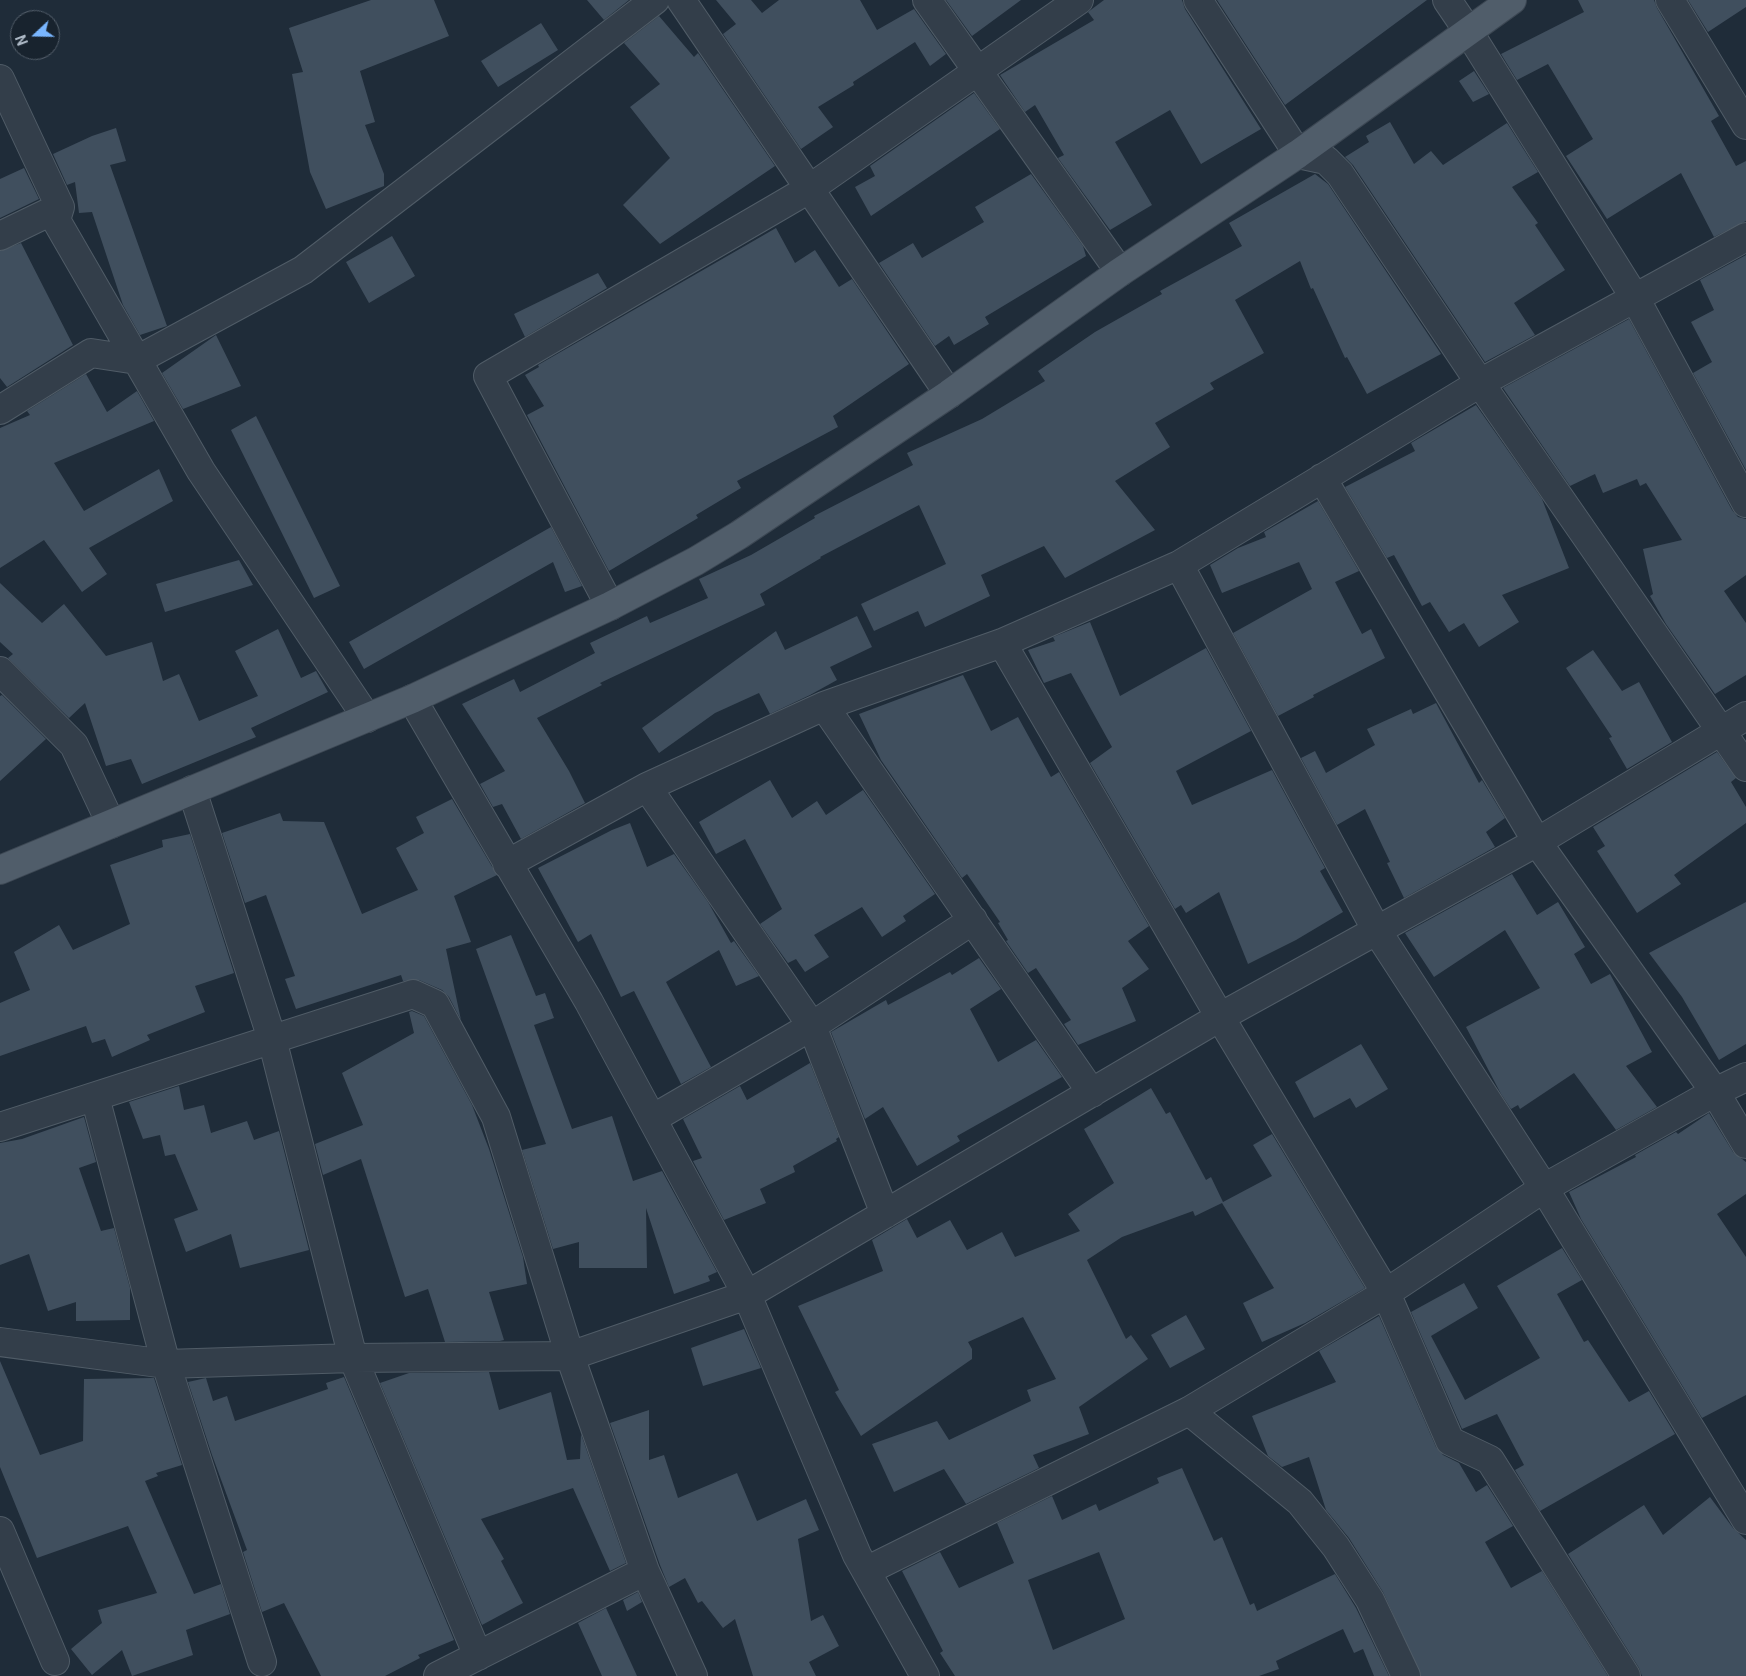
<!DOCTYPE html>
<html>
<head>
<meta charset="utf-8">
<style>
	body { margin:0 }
	#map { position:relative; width:1746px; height:1676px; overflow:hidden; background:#1f2c39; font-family:Roboto,sans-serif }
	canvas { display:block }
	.north { position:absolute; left:10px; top:10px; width:50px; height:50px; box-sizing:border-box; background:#18232e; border:1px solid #545f6b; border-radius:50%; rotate:249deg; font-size:14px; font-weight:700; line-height:20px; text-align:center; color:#adb9c6 }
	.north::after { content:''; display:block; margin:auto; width:18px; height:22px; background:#79b6ff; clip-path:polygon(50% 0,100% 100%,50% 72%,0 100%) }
</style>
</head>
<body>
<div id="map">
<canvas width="1746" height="1676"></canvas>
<div class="north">N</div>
</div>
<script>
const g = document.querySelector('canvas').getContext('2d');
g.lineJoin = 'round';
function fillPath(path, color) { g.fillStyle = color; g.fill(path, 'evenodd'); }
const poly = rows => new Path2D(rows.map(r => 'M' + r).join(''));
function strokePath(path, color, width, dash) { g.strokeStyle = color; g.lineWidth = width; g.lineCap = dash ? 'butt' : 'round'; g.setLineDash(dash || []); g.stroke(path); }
fillPath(poly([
	[371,0,434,0,449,36,360,71,375,122,365,125,384,174,384,186,326,209,310,172,292,74,303,72,289,28],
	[587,0,629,0,604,20],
	[716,0,751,0,762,13,779,0,860,0,877,30,914,9,946,54,930,66,915,42,853,82,854,85,818,107,833,127,801,149,723,34,736,24],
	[946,0,1021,0,972,36],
	[1104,0,1182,0,1185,9,1261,129,1201,164,1170,110,1115,142,1152,205,1110,230,1058,158,1064,155,1035,105,1025,112,1000,75,1094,20,1088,12],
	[1217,0,1427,0,1285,105],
	[1578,0,1654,0,1657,8,1719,116,1711,121,1736,166,1746,161,1746,221,1714,237,1681,173,1607,219,1566,156,1593,139,1548,64,1517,80,1501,54,1584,12],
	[1688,0,1746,0,1746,7,1708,32],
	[659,16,694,57,698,53,775,166,660,244,623,205,670,158,630,107,660,84,624,43],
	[541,23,558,50,498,87,481,61],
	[1474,71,1489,94,1473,102,1459,81],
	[974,93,1000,129,871,216,855,187,875,176,870,166],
	[1390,122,1414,164,1431,151,1443,165,1507,123,1538,172,1512,187,1538,223,1535,225,1565,270,1514,303,1535,335,1485,362,1353,165,1345,157,1369,142,1366,136],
	[116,128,126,161,110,165,167,326,140,335,123,305,92,212,79,213,75,182,67,185,53,154,92,136],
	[24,168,39,199,0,218,0,179],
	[1031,174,1083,246,1086,256,985,317,989,324,954,345,949,336,935,346,879,263,913,243,922,258,984,222,975,207],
	[1315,174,1328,184,1441,354,1367,394,1347,357,1345,358,1313,288,1311,289,1300,261,1235,300,1264,353,1210,383,1214,389,1155,423,1170,447,1115,481,1155,530,1065,578,1044,546,981,575,990,596,925,627,918,611,874,631,861,604,946,564,919,505,820,557,821,558,760,594,765,605,600,683,602,685,537,718,569,771,585,803,521,839,502,804,493,807,480,784,505,771,462,704,514,679,520,692,595,653,590,643,647,616,650,623,708,598,699,579,751,555,815,518,814,516,913,465,907,453,982,419,1045,381,1038,371,1095,332,1162,294,1160,291,1242,246,1229,223],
	[776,228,795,263,815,250,839,287,852,279,909,364,833,416,838,427,737,481,741,488,696,515,698,518,609,571,527,415,544,406,525,375,539,367,538,365],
	[392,236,415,276,369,303,346,262],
	[21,243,73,345,7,387,0,378,0,251],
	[1746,255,1746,470,1693,373,1712,362,1691,322,1714,310,1700,280],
	[598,273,607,288,525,337,514,314],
	[1629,319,1732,510,1738,517,1746,519,1746,575,1724,591,1746,623,1746,675,1715,694,1666,624,1650,596,1653,594,1643,549,1682,540,1646,483,1640,486,1637,479,1603,493,1595,474,1570,486,1503,388],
	[216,335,241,386,183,409,162,373],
	[86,374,107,412,137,391,154,421,54,463,84,511,159,469,173,501,89,548,107,574,82,592,44,540,0,568,0,428,30,415,27,411],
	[1476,405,1542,499,1569,568,1502,595,1519,622,1479,647,1464,623,1449,632,1430,602,1422,606,1394,555,1387,558,1345,487,1415,451,1411,443],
	[256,416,340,586,314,598,231,430],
	[1318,501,1359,571,1335,582,1362,634,1371,629,1385,658,1313,695,1314,697,1278,716,1233,633,1312,589,1299,562,1222,593,1210,565,1238,548,1266,537,1264,532],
	[551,527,582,586,565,592,553,562,364,669,349,642],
	[239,560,253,585,165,612,156,584],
	[0,583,42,623,64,604,106,656,152,642,163,681,179,674,199,721,258,696,235,651,278,629,301,678,316,671,328,692,251,728,256,737,142,784,131,759,106,766,85,703,69,718,8,658,13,654,0,642],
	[857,616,872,647,830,667,837,680,810,695,770,714,759,693,715,713,659,753,642,728,776,631,785,650],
	[1090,622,1120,696,1206,648,1251,731,1176,771,1192,805,1272,770,1325,868,1320,871,1343,912,1296,940,1248,964,1219,892,1186,913,1181,905,1175,909,1090,763,1112,747,1071,673,1044,683,1028,650,1055,641,1053,637],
	[1593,650,1622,691,1639,682,1672,742,1627,769,1609,738,1612,737,1566,668],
	[963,675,991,731,1018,717,1051,777,1059,772,1149,926,1128,941,1149,969,1122,988,1136,1021,1078,1045,1064,1024,1071,1020,1036,968,1028,973,1006,941,1008,940,998,923,1000,922,967,874,962,878,881,760,859,714],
	[2,695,46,739,0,781,0,696],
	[1436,703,1479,783,1482,780,1505,818,1486,832,1495,847,1404,898,1387,863,1390,862,1365,809,1337,825,1301,758,1315,751,1326,773,1375,745,1367,729,1411,709,1413,714],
	[1717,752,1736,778,1731,782,1746,807,1746,823,1674,875,1681,884,1637,913,1597,851,1605,846,1593,827],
	[770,780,792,818,817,801,826,815,863,790,935,894,903,916,906,921,882,937,862,907,814,935,829,957,805,972,796,959,788,963,760,924,782,909,745,839,716,854,699,822],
	[452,799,497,875,454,896,471,942,446,949,461,1020,449,997,442,990,419,980,403,981,401,975,296,1009,285,979,295,976,266,895,245,903,222,833,280,813,283,821,324,822,362,914,418,890,396,848,424,833,416,817],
	[630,823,647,867,674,854,708,902,731,943,734,941,759,976,736,986,719,950,666,982,711,1067,681,1084,634,991,621,997,591,934,578,942,538,868,612,830],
	[190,834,234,973,195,986,205,1012,147,1035,150,1040,112,1057,105,1039,92,1043,86,1026,0,1056,0,1003,30,990,14,952,59,925,73,950,130,924,110,865,163,847,162,840],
	[1512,874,1537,915,1558,902,1585,947,1574,954,1591,984,1610,974,1652,1052,1626,1066,1657,1107,1616,1130,1574,1073,1520,1109,1518,1105,1511,1109,1501,1094,1466,1027,1540,988,1505,930,1434,977,1405,933],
	[1746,902,1746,1044,1719,1060,1682,997,1649,953],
	[511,935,536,996,545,993,554,1018,534,1025,572,1129,612,1116,633,1181,662,1171,717,1272,708,1276,710,1281,674,1294,646,1208,647,1268,579,1268,579,1242,553,1249,522,1150,546,1144,476,949],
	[979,958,1001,989,970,1009,998,1062,1036,1040,1062,1077,957,1136,960,1141,917,1166,883,1107,865,1119,831,1032,886,1000,888,1005,950,972,952,975],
	[412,1011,424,1016,472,1105,489,1149,523,1257,527,1284,489,1292,504,1340,500,1341,445,1342,428,1289,405,1297,361,1159,323,1175,315,1144,363,1125,342,1073,414,1033,409,1012],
	[1361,1044,1388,1089,1356,1108,1350,1098,1314,1118,1295,1082],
	[810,1063,839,1137,836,1139,837,1141,793,1166,795,1172,760,1189,766,1203,724,1220,693,1161,702,1158,683,1119,740,1086,747,1100],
	[179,1086,184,1110,204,1105,211,1133,247,1121,254,1140,279,1131,309,1250,240,1268,231,1234,186,1252,174,1219,198,1210,175,1154,165,1156,160,1135,143,1139,129,1102],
	[1151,1088,1166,1114,1170,1112,1206,1180,1211,1177,1223,1202,1272,1176,1253,1145,1272,1134,1365,1288,1305,1323,1262,1342,1243,1303,1274,1288,1222,1203,1195,1216,1193,1211,1122,1237,1087,1260,1126,1339,1131,1335,1148,1359,1079,1407,1089,1434,1033,1455,1039,1468,966,1504,944,1469,894,1492,872,1444,937,1421,949,1440,1031,1401,1027,1390,1056,1379,1023,1317,968,1342,972,1349,972,1359,861,1436,835,1392,839,1390,798,1306,883,1271,872,1240,907,1219,917,1238,950,1220,967,1250,1002,1232,1015,1257,1080,1231,1068,1214,1114,1183,1084,1129],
	[1709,1113,1733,1152,1746,1162,1746,1194,1717,1214,1746,1257,1746,1395,1702,1418,1581,1219,1569,1192,1636,1157,1635,1155,1676,1132,1678,1134],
	[84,1117,96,1162,79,1168,101,1231,114,1228,130,1288,130,1320,76,1321,76,1302,48,1311,29,1254,0,1265,0,1143,22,1139],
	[1562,1248,1582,1280,1557,1294,1584,1342,1588,1340,1629,1402,1649,1391,1675,1434,1540,1511,1515,1470,1524,1465,1497,1414,1462,1429,1411,1312,1464,1283,1478,1308,1431,1336,1465,1400,1540,1358,1497,1286],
	[1186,1315,1205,1349,1170,1368,1151,1335],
	[1379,1316,1436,1447,1443,1455,1459,1463,1476,1492,1487,1485,1513,1526,1485,1542,1511,1588,1542,1571,1608,1676,1421,1676,1383,1592,1349,1538,1326,1510,1309,1457,1282,1467,1268,1456,1252,1416,1336,1382,1319,1351],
	[744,1329,761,1368,703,1386,691,1348],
	[0,1361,40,1455,83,1441,84,1379,154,1378,182,1465,156,1473,158,1476,145,1481,194,1594,221,1584,230,1614,186,1630,193,1655,132,1676,122,1650,92,1675,71,1649,102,1623,98,1610,157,1593,128,1526,37,1558,0,1467],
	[489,1372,499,1410,551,1392,567,1460,580,1459,581,1434,626,1563,610,1571,573,1488,481,1519,504,1559,501,1561,523,1603,482,1625,380,1383,409,1373],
	[344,1377,454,1640,418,1655,420,1658,385,1676,321,1676,284,1603,262,1612,243,1552,247,1550,212,1455,188,1382,206,1378,213,1401,227,1396,235,1421,328,1389,326,1383],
	[649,1410,649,1460,664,1455,678,1498,737,1473,757,1521,806,1499,819,1530,798,1539,811,1621,823,1615,839,1646,809,1662,816,1676,753,1676,735,1619,723,1628,702,1601,698,1603,685,1578,669,1587,660,1565,610,1423],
	[1182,1468,1214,1541,1222,1537,1250,1605,1254,1603,1257,1611,1335,1574,1356,1608,1389,1676,1374,1676,1363,1649,1354,1653,1343,1629,1276,1661,1279,1669,1259,1676,955,1676,940,1653,943,1651,902,1571,940,1552,959,1588,1014,1563,997,1523,1052,1496,1062,1520,1096,1504,1099,1511,1159,1483,1157,1478],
	[1099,1552,1125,1619,1053,1650,1028,1580],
	[1710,1497,1733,1528,1746,1540,1746,1676,1642,1676,1639,1668,1568,1554,1644,1505,1663,1535],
	[638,1592,642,1602,627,1611,623,1600],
	[606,1608,637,1676,602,1676,578,1623]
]), '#404f5e');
const minor = poly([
	[681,0,949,394],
	[927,0,1120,272],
	[1198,0,1298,154,1326,160,1340,174,1480,383,1746,767],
	[1447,0,1468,31,1635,298,1746,503],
	[1670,0,1746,125],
	[0,79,60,207,56,220,201,471,367,718],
	[0,236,60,207],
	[0,410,91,353,137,360,303,270,655,0],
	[1322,478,1537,842,1715,1092,1746,1144],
	[1179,565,1377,931,1544,1188,1746,1520],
	[610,606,488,376,809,189,1079,0],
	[1002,643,1220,1017,1386,1293,1450,1441,1490,1460,1626,1676],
	[0,671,74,745,111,824],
	[412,699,589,1002,747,1295,857,1555,925,1676],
	[824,706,1092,1093],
	[647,787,812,1026,885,1214],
	[192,790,272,1039,353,1358,478,1656],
	[507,864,647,787,824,706,1002,643,1179,565,1480,383,1746,237],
	[95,1097,166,1364,262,1662],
	[652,1119,812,1026,973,920],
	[0,1127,413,994,435,1004,496,1117,570,1356,645,1571,693,1676],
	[0,1342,166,1364,353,1358,570,1356,747,1295,1220,1017,1537,842,1746,716],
	[1189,1411,1300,1502,1336,1547,1370,1600,1406,1676],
	[0,1531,55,1661],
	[866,1571,1189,1411,1386,1293,1544,1188,1715,1092,1746,1077],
	[438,1676,645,1571]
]);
const major = poly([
	[0,870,412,699,610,606,696,561,739,535,949,394,1120,272,1298,154,1512,0]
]);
strokePath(minor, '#505c67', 30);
strokePath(major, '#3c4753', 30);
strokePath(minor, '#333e4a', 28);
strokePath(major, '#505d6a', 28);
</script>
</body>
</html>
